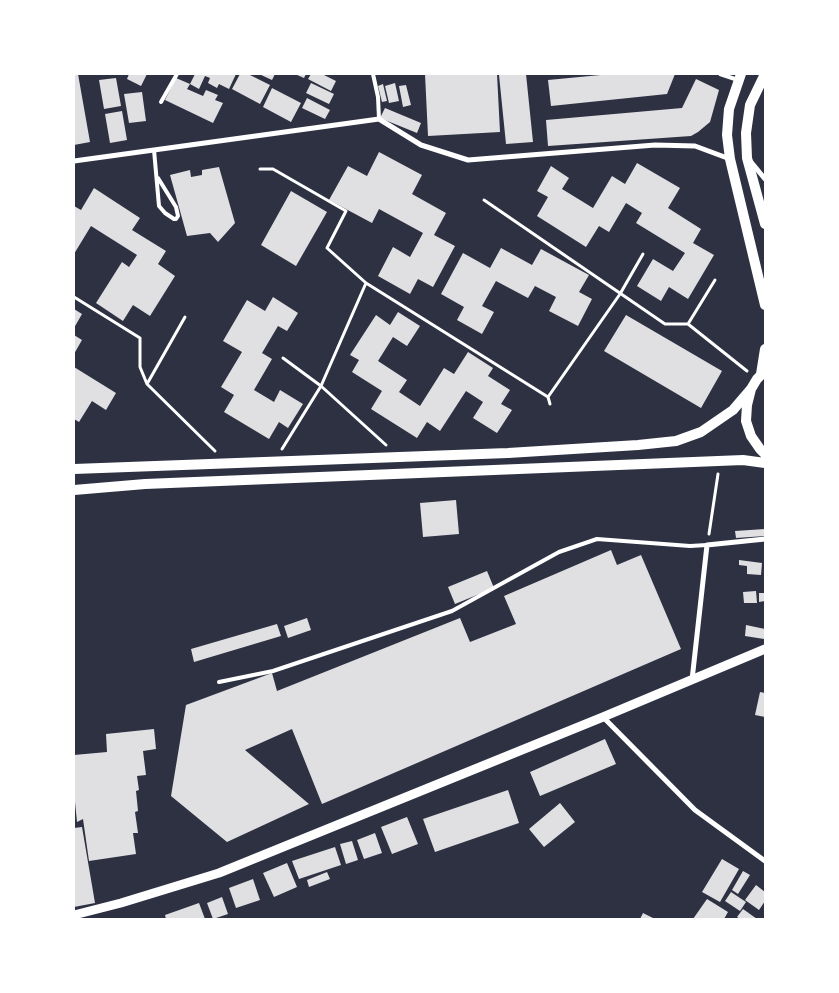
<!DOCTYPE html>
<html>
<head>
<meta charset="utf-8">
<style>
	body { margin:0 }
	#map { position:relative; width:839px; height:993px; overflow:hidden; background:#2d3142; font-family:Cabin,sans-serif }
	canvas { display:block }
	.frame { position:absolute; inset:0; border:75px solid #fff; pointer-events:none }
</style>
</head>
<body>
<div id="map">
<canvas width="839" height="993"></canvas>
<div class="frame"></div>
</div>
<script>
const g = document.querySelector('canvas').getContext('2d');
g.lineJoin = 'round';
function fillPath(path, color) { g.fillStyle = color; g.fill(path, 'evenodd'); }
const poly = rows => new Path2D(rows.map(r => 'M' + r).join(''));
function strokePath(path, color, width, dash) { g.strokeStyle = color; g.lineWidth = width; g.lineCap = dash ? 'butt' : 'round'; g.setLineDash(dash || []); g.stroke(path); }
fillPath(poly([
	[78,74,90,142,74,145,74,75],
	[129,74,147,74,141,86,127,79],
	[195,74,236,74,229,89,219,84,217,88,208,83,210,78,205,76,199,89,190,84],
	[240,74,248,74,270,85,260,104,232,89],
	[259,74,275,74,272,80],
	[295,74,306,74,304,78],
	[311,74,322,74,336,81,331,91,308,79],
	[425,74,497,74,500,132,428,136],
	[510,74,526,74,533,142,506,144,499,75],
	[611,74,675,74,667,94,551,106,548,80],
	[116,78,121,106,104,109,99,80],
	[176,78,190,84,187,89,203,96,206,90,218,95,215,100,223,103,213,123,165,100],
	[696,79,719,90,710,122,698,132,691,136,548,146,546,120,682,108],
	[311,83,334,94,329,104,306,93],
	[395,83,399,101,389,103,385,86],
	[383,84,387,101,382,102,378,86],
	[406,85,411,105,403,107,399,86],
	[272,88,301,103,291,122,263,107],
	[142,92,146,121,129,123,124,94],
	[307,98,330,110,325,119,302,108],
	[385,108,421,123,417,133,380,118],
	[122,111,127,140,110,143,105,114],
	[379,152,422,175,412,194,446,213,434,235,455,246,433,287,418,279,410,294,378,276,393,247,410,257,423,233,379,209,372,223,329,200,348,166,367,176],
	[637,163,680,188,668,208,701,229,693,243,714,255,688,299,669,287,661,301,637,286,653,259,673,271,685,253,636,223,642,213,626,203,609,232,599,226,586,247,537,216,548,197,537,191,551,166,569,178,562,189,593,208,612,176,625,184],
	[219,167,235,223,218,242,210,233,187,236,170,175,190,170,191,177,202,175,202,170],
	[94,188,140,218,132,230,166,251,158,264,175,276,150,316,133,305,123,321,96,303,122,262,129,267,137,255,91,226,74,254,74,206,81,210],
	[291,191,327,212,296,266,261,245],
	[501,248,532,265,541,249,589,275,579,292,592,299,578,326,549,311,556,297,535,286,528,298,496,281,482,306,494,312,482,334,457,320,464,307,441,294,463,253,490,268],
	[273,297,298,313,287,331,278,326,262,353,272,359,254,390,274,402,280,390,303,404,288,428,279,422,269,439,224,412,234,395,221,387,242,352,223,341,247,300,265,311],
	[74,309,82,314,74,328],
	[398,312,420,326,407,346,393,337,378,361,407,380,399,392,420,406,444,368,454,374,468,352,493,368,488,376,510,390,501,404,512,410,497,433,473,418,483,402,466,391,440,431,427,422,417,438,371,409,382,391,352,372,359,360,350,355,376,315,390,325],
	[626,315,722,371,701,408,604,351],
	[74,335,82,340,74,354],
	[74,367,116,393,106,410,92,401,79,422,74,419],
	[456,500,459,534,423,537,420,503],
	[765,529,765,536,736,538,735,531],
	[611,550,617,565,641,555,681,649,322,804,292,729,245,750,309,804,227,842,171,796,186,705,272,673,277,691,460,618,470,642,516,624,504,596],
	[739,560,762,563,761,575,747,574,747,566,739,565],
	[487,571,494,588,455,604,448,587],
	[756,591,757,603,744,603,743,592],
	[759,593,765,593,765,601,759,602],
	[307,618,311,630,288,638,284,626],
	[277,624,281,636,194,662,191,649],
	[746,625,765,629,764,639,745,636],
	[760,692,765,693,765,717,755,715],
	[154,729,156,749,143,751,146,775,137,776,139,790,136,791,138,811,135,812,138,833,133,833,136,854,89,861,83,819,77,822,74,792,74,755,107,752,106,734],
	[605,739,616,764,540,796,530,772],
	[508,790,519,823,435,852,423,819],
	[560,803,575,822,544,847,529,829],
	[407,817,418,844,392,854,381,827],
	[82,827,95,903,74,907,74,828],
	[375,833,382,853,364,859,357,840],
	[352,841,358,860,346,864,340,844],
	[335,847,341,865,299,879,292,861],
	[722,859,739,869,720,902,702,892],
	[287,863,297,887,274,897,263,873],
	[743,871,750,875,738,894,732,890],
	[327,872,330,879,309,887,307,880],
	[253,879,260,900,236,908,229,888],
	[756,885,765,892,765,901,759,910,745,900],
	[731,892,746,902,740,911,725,901],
	[222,897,228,914,213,919,207,903],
	[707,899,728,912,724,919,693,919],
	[199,903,205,919,166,919,165,915],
	[743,909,757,919,740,919,737,917],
	[643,913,655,919,640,919]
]), '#e0e0e3');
strokePath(poly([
	[260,169,273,169,346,211,327,248,366,283,548,397,550,404],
	[484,200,665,324,688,324,747,371],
	[74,297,140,338,140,367,147,384,215,451],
	[688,324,715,280],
	[283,358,321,386,386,445],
	[147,384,185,317],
	[548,397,620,294,643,254],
	[282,449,321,386,366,283],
	[709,534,718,474]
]), '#fff', 3);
strokePath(poly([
	[373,74,378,97,379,119],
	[720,74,738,80],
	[161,102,177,74],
	[154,150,159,206,165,213,174,219,176,219,178,216,176,207,158,178],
	[219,682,273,671,452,611,559,552,597,539,690,546,707,545]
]), '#fff', 4);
strokePath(poly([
	[74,161,379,119,421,145,468,160,655,145,695,146,730,159],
	[751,162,765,179],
	[692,680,707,545,765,539],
	[603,717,695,810,765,861]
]), '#fff', 5);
strokePath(poly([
	[74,915,121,903,219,873,603,717,765,649]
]), '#fff', 9);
strokePath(poly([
	[741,74,729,109,727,135,730,159,765,305],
	[765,74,750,105,746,133,747,158,765,224],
	[765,371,757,379,751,389,747,405,746,421,751,436,760,449,765,454],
	[761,374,765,349],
	[74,469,508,453,638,445,676,441,701,432,733,410,751,389],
	[74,490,145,484,743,460,765,463]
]), '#fff', 10);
</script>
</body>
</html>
